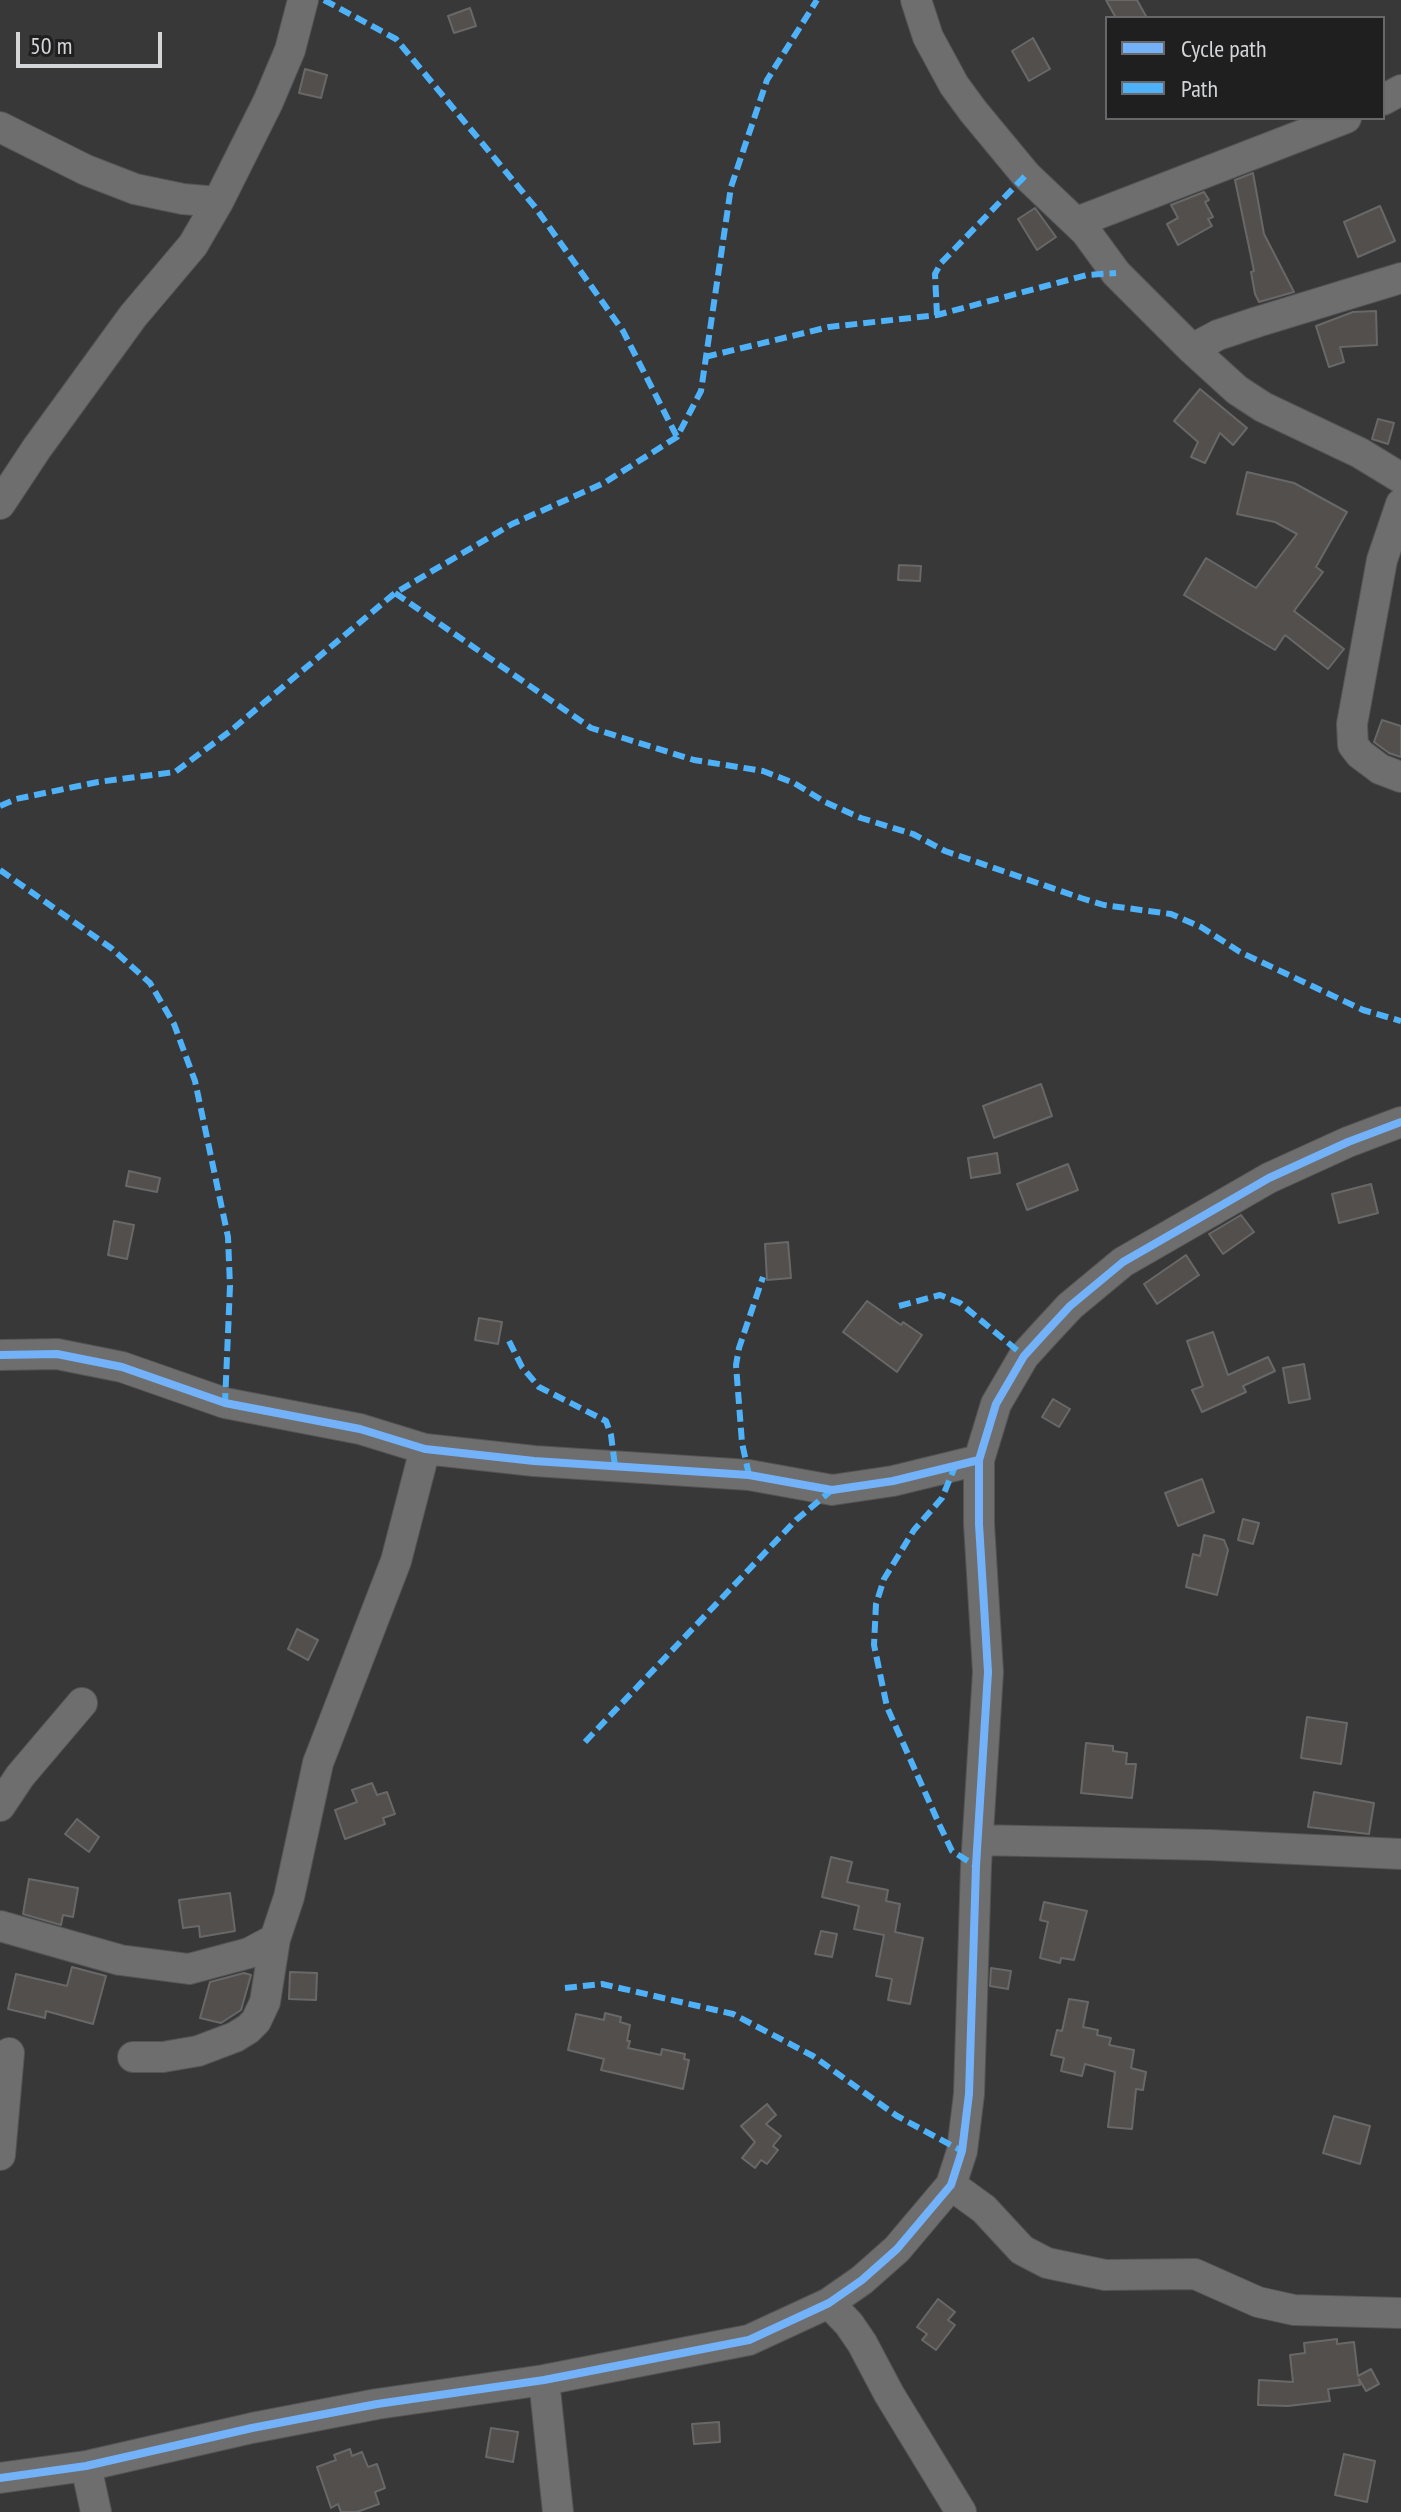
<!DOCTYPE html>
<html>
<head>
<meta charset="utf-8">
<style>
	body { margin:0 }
	#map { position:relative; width:1401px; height:2512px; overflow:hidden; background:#383839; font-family:"PT Sans Narrow",sans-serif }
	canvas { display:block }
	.legend { position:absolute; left:1105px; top:16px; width:280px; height:104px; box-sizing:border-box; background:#1f1f20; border:2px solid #68686a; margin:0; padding:10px 14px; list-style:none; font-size:24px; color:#d5d6d8 }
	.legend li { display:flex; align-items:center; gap:16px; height:40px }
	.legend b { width:40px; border:2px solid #68686a }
	.scale { position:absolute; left:16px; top:32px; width:146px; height:36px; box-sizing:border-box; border:4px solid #d5d6d8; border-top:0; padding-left:10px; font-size:24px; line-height:28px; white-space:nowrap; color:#d5d6d8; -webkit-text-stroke:6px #1f1f20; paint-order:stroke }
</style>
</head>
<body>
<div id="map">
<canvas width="1401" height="2512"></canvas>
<ul class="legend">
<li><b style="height:10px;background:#73b2f8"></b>Cycle path</li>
<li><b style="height:10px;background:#4fb1f8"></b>Path</li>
</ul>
<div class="scale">50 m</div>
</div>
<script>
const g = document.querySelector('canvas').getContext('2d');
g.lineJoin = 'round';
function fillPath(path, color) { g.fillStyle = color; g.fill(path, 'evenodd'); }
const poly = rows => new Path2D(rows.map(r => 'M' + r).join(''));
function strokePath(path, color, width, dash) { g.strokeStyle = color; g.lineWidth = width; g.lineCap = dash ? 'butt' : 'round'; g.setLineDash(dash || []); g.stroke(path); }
const building = poly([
	[1106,0,1137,0,1147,18,1116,18,1106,0],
	[470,8,476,26,454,33,448,16,470,8],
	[1033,38,1050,69,1029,81,1012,51,1033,38],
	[305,69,327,75,321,98,299,93,305,69],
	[1253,173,1264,234,1294,292,1259,302,1255,294,1251,272,1254,271,1235,180,1253,173],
	[1204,192,1209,200,1205,202,1213,217,1208,219,1212,226,1178,245,1167,224,1178,218,1171,205,1204,192],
	[1380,206,1395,241,1358,257,1344,222,1380,206],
	[1035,208,1056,237,1037,250,1018,219,1035,208],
	[1376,311,1377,345,1340,347,1344,362,1329,367,1316,326,1353,312,1376,311],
	[1200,389,1247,428,1233,445,1220,433,1205,463,1191,457,1198,442,1174,421,1200,389],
	[1378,419,1394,423,1388,444,1372,439,1378,419],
	[1247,472,1294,483,1347,512,1316,567,1323,572,1294,611,1344,649,1328,669,1285,635,1275,650,1184,595,1206,558,1256,588,1297,534,1275,522,1237,514,1247,472],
	[899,565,921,566,920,581,898,580,899,565],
	[1382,720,1401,726,1401,757,1389,753,1374,742,1382,720],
	[1041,1084,1052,1116,994,1138,983,1106,1041,1084],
	[997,1153,1000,1173,971,1178,968,1158,997,1153],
	[1068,1164,1078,1190,1027,1210,1017,1184,1068,1164],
	[129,1171,160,1178,157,1192,126,1186,129,1171],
	[1371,1184,1378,1213,1339,1223,1332,1194,1371,1184],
	[1241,1215,1254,1232,1223,1254,1209,1234,1241,1215],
	[114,1221,134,1225,127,1259,108,1255,114,1221],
	[788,1242,791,1278,767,1280,765,1244,788,1242],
	[1186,1255,1199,1275,1157,1304,1144,1284,1186,1255],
	[867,1301,901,1325,903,1322,922,1335,897,1372,843,1332,867,1301],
	[479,1318,502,1322,498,1344,475,1340,479,1318],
	[1213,1332,1228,1375,1268,1357,1275,1371,1243,1386,1246,1392,1202,1412,1192,1390,1203,1386,1187,1341,1213,1332],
	[1304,1364,1310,1399,1289,1403,1283,1368,1304,1364],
	[1053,1399,1070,1409,1059,1427,1042,1417,1053,1399],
	[1202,1479,1214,1512,1178,1526,1165,1493,1202,1479],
	[1243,1519,1259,1523,1253,1544,1238,1540,1243,1519],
	[1204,1535,1224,1540,1228,1550,1217,1595,1186,1587,1193,1554,1200,1556,1204,1535],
	[297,1629,318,1640,308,1660,288,1649,297,1629],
	[1307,1717,1347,1723,1341,1764,1301,1758,1307,1717],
	[1086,1743,1113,1746,1113,1751,1127,1753,1126,1764,1136,1764,1132,1798,1081,1793,1086,1743],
	[372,1783,377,1795,387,1792,395,1814,383,1818,385,1824,345,1839,335,1810,357,1802,352,1790,372,1783],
	[1314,1792,1374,1803,1369,1834,1308,1827,1314,1792],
	[77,1819,99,1837,89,1852,65,1834,77,1819],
	[831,1857,852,1862,847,1882,888,1890,886,1901,900,1904,895,1932,923,1938,910,2004,888,2000,892,1979,876,1976,884,1935,854,1929,859,1906,822,1897,831,1857],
	[29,1879,78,1888,73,1917,63,1915,61,1925,23,1914,29,1879],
	[230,1893,235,1931,200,1937,199,1926,183,1928,179,1900,230,1893],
	[1044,1902,1087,1911,1074,1960,1061,1958,1060,1963,1040,1958,1048,1922,1040,1920,1044,1902],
	[821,1931,837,1934,832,1957,815,1954,821,1931],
	[72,1967,106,1976,93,2024,46,2011,45,2018,8,2009,16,1974,67,1986,72,1967],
	[991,1968,1011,1971,1008,1989,990,1986,991,1968],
	[290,1972,317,1973,316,2000,289,1999,290,1972],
	[244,1973,251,1975,241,2010,221,2023,200,2018,210,1982,244,1973],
	[1069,1999,1088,2002,1083,2027,1098,2030,1097,2035,1111,2038,1109,2045,1134,2050,1131,2068,1146,2072,1143,2090,1136,2089,1132,2129,1108,2127,1115,2072,1085,2064,1082,2076,1061,2071,1064,2058,1051,2055,1057,2030,1062,2031,1069,1999],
	[605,2013,621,2017,620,2022,630,2025,627,2041,630,2041,628,2048,661,2055,662,2049,685,2054,684,2059,689,2060,683,2089,601,2070,604,2059,568,2050,576,2014,604,2020,605,2013],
	[767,2104,776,2115,766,2124,781,2136,773,2146,778,2150,767,2164,761,2160,755,2168,742,2158,755,2142,741,2126,767,2104],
	[1334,2116,1370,2126,1360,2164,1323,2153,1334,2116],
	[938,2299,955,2312,948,2320,955,2325,936,2350,922,2340,927,2334,917,2327,938,2299],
	[1337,2339,1337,2344,1354,2342,1358,2376,1371,2369,1379,2384,1366,2391,1359,2379,1360,2385,1328,2389,1330,2401,1288,2406,1258,2405,1259,2380,1293,2382,1290,2355,1305,2353,1304,2343,1337,2339],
	[719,2422,720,2442,694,2444,692,2424,719,2422],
	[491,2428,518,2432,513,2462,486,2457,491,2428],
	[350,2449,352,2456,362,2452,368,2467,377,2464,385,2488,375,2492,379,2504,357,2512,341,2512,338,2504,331,2508,317,2467,336,2460,334,2455,350,2449],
	[1344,2454,1375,2461,1367,2502,1335,2495,1344,2454]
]);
fillPath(building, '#524f4c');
strokePath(building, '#696868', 2);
const minor = poly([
	[916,0,928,37,954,85,973,111,1026,175,1086,232,1116,273,1192,349,1237,390,1263,407,1360,453,1401,478],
	[1383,100,1401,90],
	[0,127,86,170,135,189,183,199,218,202],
	[1077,222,1346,118],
	[1192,349,1218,335,1257,322,1401,278],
	[0,504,37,448,133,316,193,245,218,202,268,102,290,50,303,0],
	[1401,504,1382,560,1352,724,1353,745,1360,754,1380,769,1401,777],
	[0,1355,57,1354,122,1367,225,1403,360,1429,425,1449,534,1461,749,1475,832,1490,893,1481,979,1460],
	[0,1806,20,1776,82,1703],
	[978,1840,1210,1845,1401,1854],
	[0,1926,120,1960,189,1969,249,1953,275,1939,289,1897,318,1763,396,1561,425,1449],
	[133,2057,163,2057,198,2051,235,2037,248,2029,256,2021,265,2002,275,1939],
	[0,2155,9,2053],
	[951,2185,984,2209,1022,2250,1047,2263,1105,2275,1195,2274,1258,2302,1294,2310,1401,2313],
	[829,2303,849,2324,862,2343,889,2394,961,2512],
	[544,2380,558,2512],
	[86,2466,96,2512],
	[0,2478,86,2466,252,2428,377,2404,544,2380,749,2340,829,2303,862,2280,897,2249,951,2185,962,2151,969,2094,976,1866,988,1672,979,1524,979,1460,996,1404,1024,1356,1044,1334,1070,1306,1123,1262,1269,1178,1348,1142,1401,1122]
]);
strokePath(minor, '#535455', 32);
strokePath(minor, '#6e6e6f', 30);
strokePath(poly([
	[324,0,396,39,535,207,623,331,677,437],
	[937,315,935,274,941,263,1026,175],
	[705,357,829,327,937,315,1087,275,1116,273],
	[395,593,591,728,694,760,763,771,794,783,825,802,861,818,913,834,945,851,1081,898,1104,905,1171,914,1201,927,1240,952,1363,1010,1401,1021],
	[0,806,16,799,98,782,175,772,229,732,395,593,512,524,604,483,677,437,701,391,731,187,767,80,817,0],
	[0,870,111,948,150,983,174,1024,195,1081,228,1237,230,1286,225,1403],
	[899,1306,940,1295,960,1303,1024,1356],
	[509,1341,522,1367,539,1387,606,1421,611,1435,615,1466],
	[956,1464,942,1498,914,1530,884,1579,876,1604,874,1645,887,1707,940,1826,952,1851,976,1866],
	[749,1475,742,1443,736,1365,739,1348,763,1277],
	[585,1742,796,1520,832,1490],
	[565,1988,602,1984,733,2014,813,2056,897,2116,962,2151]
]), '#4fb1f8', 6, [12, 6]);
strokePath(poly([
	[0,1355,57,1354,122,1367,225,1403,360,1429,425,1449,534,1461,749,1475,832,1490,893,1481,979,1460],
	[0,2478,86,2466,252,2428,377,2404,544,2380,749,2340,829,2303,862,2280,897,2249,951,2185,962,2151,969,2094,976,1866,988,1672,979,1524,979,1460,996,1404,1024,1356,1044,1334,1070,1306,1123,1262,1269,1178,1348,1142,1401,1122]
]), '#73b2f8', 8);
</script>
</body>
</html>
